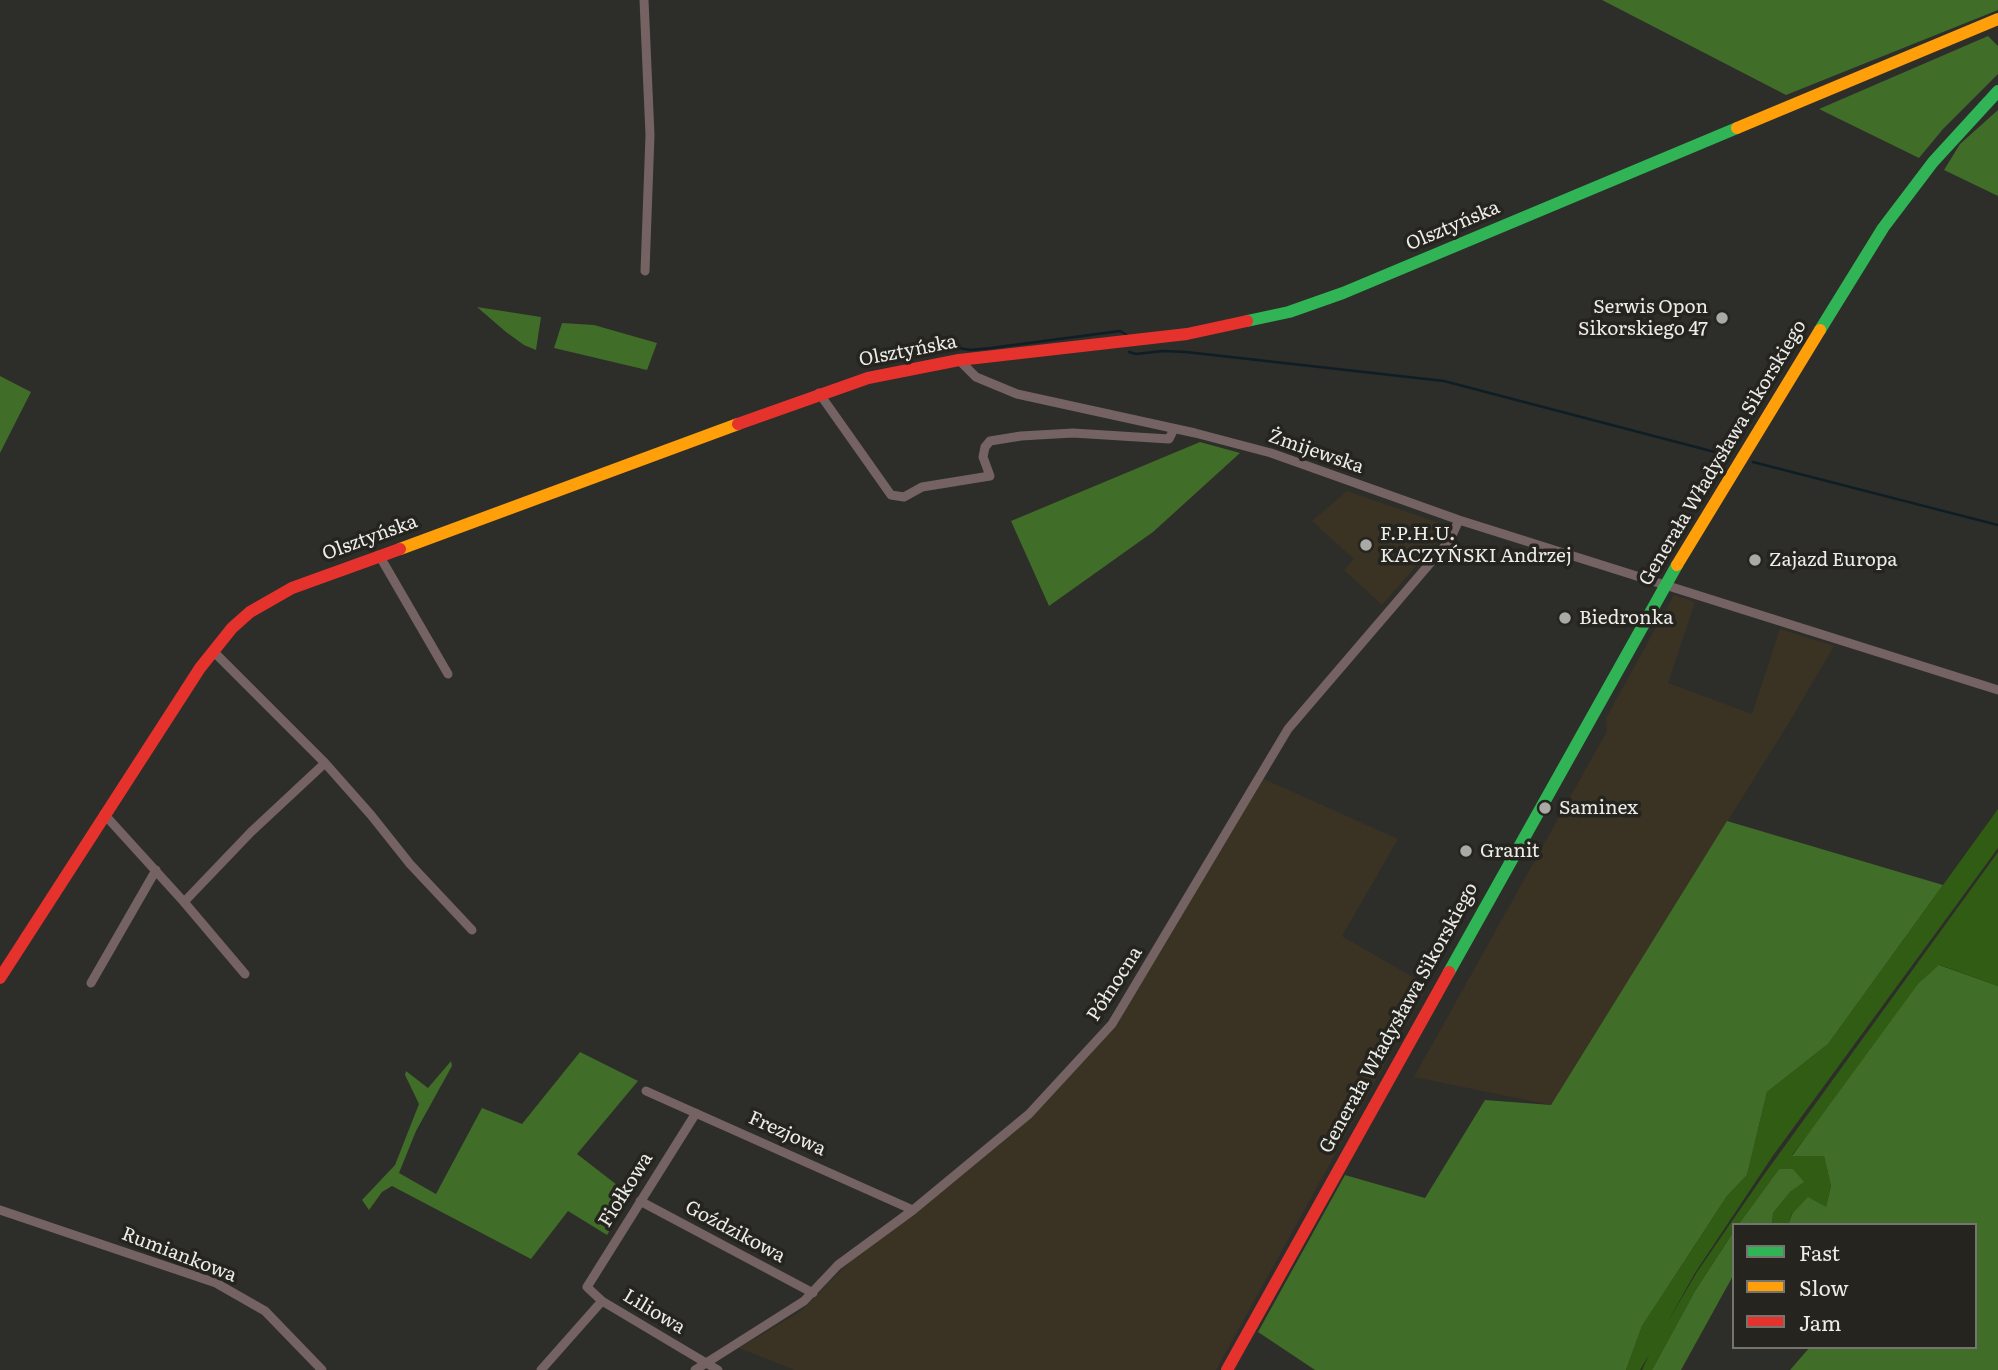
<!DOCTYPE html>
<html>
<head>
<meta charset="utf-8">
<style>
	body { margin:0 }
	#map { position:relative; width:1998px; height:1370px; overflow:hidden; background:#2d2d2a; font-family:Literata,serif }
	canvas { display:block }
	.legend { position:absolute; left:1732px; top:1223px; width:245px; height:126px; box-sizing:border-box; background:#25241f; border:2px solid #75746f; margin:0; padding:9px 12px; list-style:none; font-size:21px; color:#ecece8 }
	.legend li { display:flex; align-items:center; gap:14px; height:35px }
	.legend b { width:35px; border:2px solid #75746f }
</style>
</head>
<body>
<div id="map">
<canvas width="1998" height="1370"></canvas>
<ul class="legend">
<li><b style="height:9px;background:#30b455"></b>Fast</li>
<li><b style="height:9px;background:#ff9f0a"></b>Slow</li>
<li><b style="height:9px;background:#e5322d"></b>Jam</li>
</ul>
</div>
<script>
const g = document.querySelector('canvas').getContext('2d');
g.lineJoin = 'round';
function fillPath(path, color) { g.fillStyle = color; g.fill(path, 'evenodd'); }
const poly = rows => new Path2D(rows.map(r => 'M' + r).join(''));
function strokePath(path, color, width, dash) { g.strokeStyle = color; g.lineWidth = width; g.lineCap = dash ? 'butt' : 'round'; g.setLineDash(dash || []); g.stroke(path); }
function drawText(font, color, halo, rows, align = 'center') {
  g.font = font + ' Literata,serif'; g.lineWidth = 7; g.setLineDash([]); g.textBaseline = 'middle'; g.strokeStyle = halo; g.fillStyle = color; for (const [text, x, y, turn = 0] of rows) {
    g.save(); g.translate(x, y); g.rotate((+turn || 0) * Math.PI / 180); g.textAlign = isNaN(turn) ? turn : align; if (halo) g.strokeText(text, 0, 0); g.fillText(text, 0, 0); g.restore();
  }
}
fillPath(poly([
	[1347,491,1445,525,1446,532,1382,605,1344,570,1354,559,1312,521],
	[1674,595,1695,602,1668,683,1752,714,1780,629,1834,646,1790,721,1551,1105,1414,1077,1607,731,1606,718],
	[1257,776,1398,839,1342,936,1428,986,1216,1370,795,1370,739,1348,801,1311,855,1256,1032,1114,1117,1025]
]), '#3a3324');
fillPath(poly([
	[1998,809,1998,848,1772,1157,1695,1273,1667,1323,1697,1272,1763,1176,1998,852,1998,986,1940,965,1792,1155,1824,1156,1831,1186,1826,1207,1792,1213,1788,1225,1772,1225,1773,1213,1791,1191,1779,1169,1738,1225,1734,1225,1734,1231,1695,1291,1652,1370,1642,1370,1649,1355,1640,1370,1626,1370,1642,1326,1727,1196,1747,1175,1767,1092,1828,1044]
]), '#305c14');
fillPath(poly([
	[1602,0,1998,0,1998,10,1786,95],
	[1988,36,1998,46,1998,74,1943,129,1919,158,1819,109],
	[1998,110,1998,196,1944,170,1960,144],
	[477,307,541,317,536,350,524,345,506,332],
	[562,323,594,325,657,343,647,370,554,348],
	[0,376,31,392,0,453],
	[1200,442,1240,453,1153,532,1049,606,1011,521],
	[1727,821,1943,885,1828,1044,1767,1092,1747,1175,1727,1196,1642,1326,1626,1370,1315,1370,1258,1332,1345,1175,1425,1198,1485,1100,1551,1105],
	[1939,965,1998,986,1998,1370,1790,1370,1810,1347,1975,1347,1975,1225,1788,1225,1792,1214,1808,1197,1826,1207,1831,1186,1824,1156,1792,1156,1918,984],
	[580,1052,638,1081,577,1154,630,1195,607,1235,568,1211,531,1259,392,1186,382,1192,369,1210,362,1200,395,1165,419,1104,405,1075,406,1071,428,1088,451,1061,452,1066,416,1131,399,1173,436,1194,482,1108,522,1124],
	[1779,1169,1793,1169,1804,1182,1791,1191,1773,1213,1772,1225,1738,1225],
	[1734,1231,1734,1274,1681,1370,1652,1370,1695,1291]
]), '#406d27');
strokePath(poly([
	[959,348,970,350,991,348,1120,331,1127,335],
	[1129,352,1136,354,1163,351,1186,352,1444,381,1730,456],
	[1753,462,1998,525]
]), '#0f1e24', 2.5);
strokePath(poly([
	[644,0,650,135,645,271],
	[959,360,976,377,1017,394,1195,433,1271,453,1459,520,1998,690],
	[819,393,891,495,904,497,922,487,990,476,983,457,985,447,990,441,1021,436,1073,433,1169,439,1174,429],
	[379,555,448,674],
	[325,763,371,815,410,864,472,930],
	[104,814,184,902,251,832,325,763,213,651],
	[184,902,245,974],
	[91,983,156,870],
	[646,1091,913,1210],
	[696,1113,587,1287,602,1301,718,1370],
	[640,1201,813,1293],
	[0,1210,216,1283,265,1311,322,1370],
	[541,1370,602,1301],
	[695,1370,804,1301,838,1265,913,1210,1029,1114,1112,1024,1288,729,1450,540,1459,520]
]), '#746362', 9);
strokePath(poly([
	[1247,321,1289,312,1343,293,1737,128],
	[1820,330,1883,228,1933,162,1998,91],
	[1449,972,1677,565]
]), '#30b455', 12);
strokePath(poly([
	[1737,128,1998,19],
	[400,549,738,424],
	[1677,565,1820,330]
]), '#ff9f0a', 12);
strokePath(poly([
	[738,424,868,378,959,360,1187,334,1247,321],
	[0,978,200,668,232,628,250,612,292,588,400,549],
	[1227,1370,1449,972]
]), '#e5322d', 12);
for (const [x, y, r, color] of [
	[1722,318,7,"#a9a9a6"],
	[1366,545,7,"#a9a9a6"],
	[1755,560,7,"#a9a9a6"],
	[1565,618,7,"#a9a9a6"],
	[1545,808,7,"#a9a9a6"],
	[1466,851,7,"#a9a9a6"]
]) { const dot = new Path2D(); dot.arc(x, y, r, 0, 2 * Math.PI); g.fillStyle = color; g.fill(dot); strokePath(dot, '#25241f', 2.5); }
drawText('19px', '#ecece8', '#25241f', [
	["Olsztyńska",1453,226,-23],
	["Olsztyńska",908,351,-11],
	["Żmijewska",1316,452,19],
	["Generała Władysława Sikorskiego",1723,453,-59],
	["Olsztyńska",370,538,-20],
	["Północna",1115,984,-57],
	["Generała Władysława Sikorskiego",1399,1018,-61],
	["Frezjowa",787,1134,24],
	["Fiołkowa",626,1190,-58],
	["Goździkowa",735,1232,28],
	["Rumiankowa",179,1255,21],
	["Liliowa",654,1312,31]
]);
drawText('19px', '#ecece8', '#25241f', [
	["Serwis Opon",1708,307,"right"],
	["Sikorskiego 47",1708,329,"right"],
	["F.P.H.U.",1380,534],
	["KACZYŃSKI Andrzej",1380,556],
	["Zajazd Europa",1769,560],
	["Biedronka",1579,618],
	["Saminex",1559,808],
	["Granit",1480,851]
], 'left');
</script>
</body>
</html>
